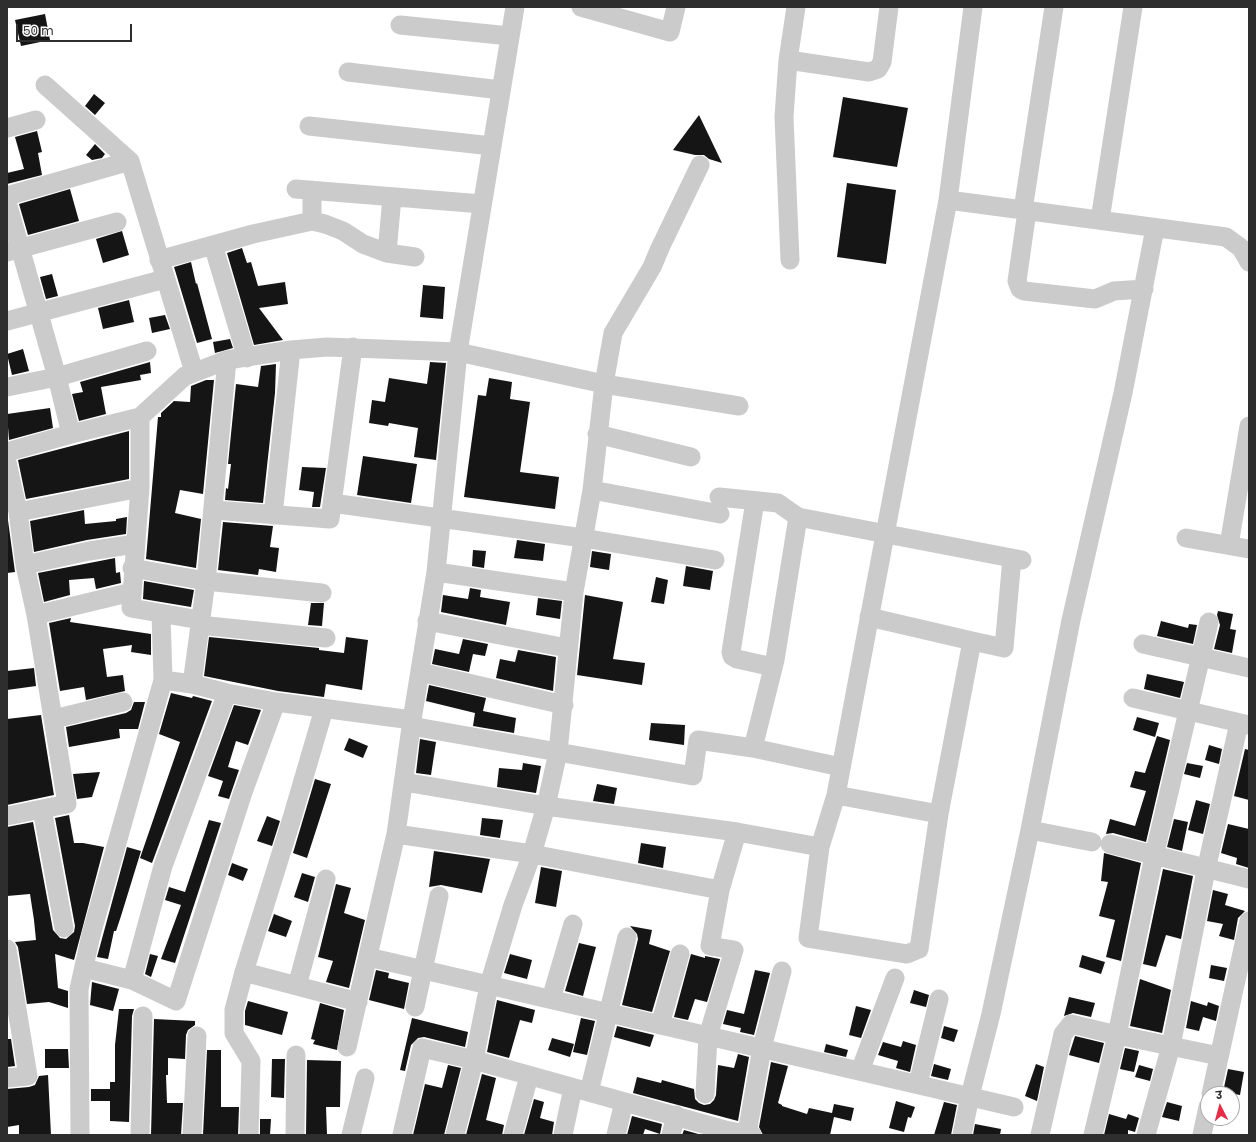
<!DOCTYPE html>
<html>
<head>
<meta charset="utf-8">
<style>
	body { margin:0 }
	#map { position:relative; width:1256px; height:1142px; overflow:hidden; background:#fff; font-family:Poppins,"Noto Sans Devanagari",sans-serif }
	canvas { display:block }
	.frame { position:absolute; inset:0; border:8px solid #2e2e2e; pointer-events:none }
	.north { position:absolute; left:1200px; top:1086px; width:40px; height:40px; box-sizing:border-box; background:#fff; border:1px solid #ababab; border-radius:50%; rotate:354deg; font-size:11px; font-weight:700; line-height:16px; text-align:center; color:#2e2e2e }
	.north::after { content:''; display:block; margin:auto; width:14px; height:18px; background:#e92b45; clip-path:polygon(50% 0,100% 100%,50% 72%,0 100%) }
	.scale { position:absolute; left:16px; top:24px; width:116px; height:18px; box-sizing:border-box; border:2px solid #2e2e2e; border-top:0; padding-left:5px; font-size:12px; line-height:14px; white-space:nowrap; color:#2e2e2e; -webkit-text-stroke:3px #fff; paint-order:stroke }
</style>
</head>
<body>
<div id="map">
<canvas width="1256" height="1142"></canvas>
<div class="frame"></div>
<div class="north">उ</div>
<div class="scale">50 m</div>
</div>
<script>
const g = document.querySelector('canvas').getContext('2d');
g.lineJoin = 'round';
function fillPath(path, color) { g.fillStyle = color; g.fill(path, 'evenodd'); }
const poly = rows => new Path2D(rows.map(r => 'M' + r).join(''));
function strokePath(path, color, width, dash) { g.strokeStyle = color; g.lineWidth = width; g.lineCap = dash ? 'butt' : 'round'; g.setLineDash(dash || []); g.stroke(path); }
fillPath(poly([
	[45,14,50,40,21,46,15,20],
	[94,94,105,103,95,115,85,106],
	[843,97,908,108,897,167,833,157],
	[699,115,722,163,709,159,704,155,695,155,673,150],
	[37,131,42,152,38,153,42,175,7,184,7,173,24,169,15,137],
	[95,144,105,154,102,158,92,160,86,155],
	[847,183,896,190,886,264,837,257],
	[70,189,79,221,28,235,19,204],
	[122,231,129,255,103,263,96,239],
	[242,248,247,263,251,262,258,286,285,282,288,304,259,308,283,340,254,345,227,253],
	[191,262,196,284,197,283,212,339,197,343,174,267],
	[52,274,58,296,46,299,40,277],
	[423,285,445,287,443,319,420,317],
	[129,300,134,322,103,329,98,308],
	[165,315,170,329,152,333,149,318],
	[230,339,233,348,215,353,213,342],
	[23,349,29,371,12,375,7,354],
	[150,362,151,373,140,375,141,380,101,387,106,414,79,421,72,394,83,392,80,382],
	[430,362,446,363,436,460,414,457,418,428,389,423,388,426,369,423,372,400,385,402,389,378,427,384],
	[276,364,275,393,263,503,225,500,226,488,228,489,231,464,228,464,236,384,258,387,261,366],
	[489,378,512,382,510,399,530,402,520,472,559,477,555,509,464,497,478,395,486,396],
	[206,380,214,380,203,494,180,490,175,513,201,519,196,568,146,559,158,417,161,417,161,413,174,401,190,402,191,386],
	[50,408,53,428,9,440,7,414],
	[129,431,129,479,26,499,18,460],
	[363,456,417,464,411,503,357,495],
	[302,467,326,468,320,507,312,507,314,492,299,490],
	[84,510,85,524,116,521,116,519,127,517,126,534,87,540,34,552,30,521],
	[7,513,15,572,7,573],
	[223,522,273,526,270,547,279,548,276,572,259,569,258,575,218,570],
	[517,540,545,544,543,561,514,558],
	[473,550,486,551,484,568,472,566],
	[592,551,611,554,609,570,590,567],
	[115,558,116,573,120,572,121,583,96,589,94,578,69,580,70,595,44,602,38,573],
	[686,566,713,571,710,590,683,586],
	[656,577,668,580,664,604,651,602],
	[144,581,194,590,191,607,143,599],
	[470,588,481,590,480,597,510,602,506,625,441,612,443,595,468,599],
	[585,595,623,602,613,659,645,663,642,685,577,675],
	[538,598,562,601,560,619,536,615],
	[311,603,324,603,322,626,308,625],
	[1218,611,1233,614,1230,629,1236,630,1232,653,1214,649,1220,625,1217,615],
	[71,618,70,622,151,634,151,655,131,652,132,645,103,649,107,677,123,675,125,691,86,700,84,687,60,691,49,623],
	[1161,621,1188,628,1189,624,1197,625,1193,644,1157,636],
	[209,637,319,648,319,650,344,653,346,637,368,640,362,690,326,684,324,697,278,691,204,676],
	[463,639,488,644,485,656,473,654,469,672,432,664,435,649,459,654],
	[518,650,556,657,553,691,496,678,500,659,515,662],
	[34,668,36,686,7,690,7,671],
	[1147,674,1184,682,1180,698,1144,689],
	[429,685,486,698,483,711,516,718,514,733,473,726,475,713,426,701],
	[171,693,192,698,193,696,212,701,152,863,140,858,180,742,159,734],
	[134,702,145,702,138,729,119,729,120,738,69,747,66,727,126,713,131,710],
	[234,705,261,710,248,745,236,741,228,767,239,770,229,799,218,796,223,781,208,776],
	[41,715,54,795,7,805,7,719],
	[1137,717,1159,723,1155,737,1133,730],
	[651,723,685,725,684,745,649,740],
	[1157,736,1170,740,1146,842,1113,833,1106,834,1110,819,1135,826,1146,791,1130,787,1135,771,1145,773],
	[349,738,368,746,363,758,344,750],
	[420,739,436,742,431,775,416,773],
	[1209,745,1222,749,1219,764,1205,760],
	[1245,749,1249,750,1249,800,1234,796],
	[523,763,541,766,536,793,497,787,499,768,522,770],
	[1187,763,1203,766,1200,778,1184,774],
	[100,772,92,797,77,799,73,774],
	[315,779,331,784,307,858,293,853],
	[597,784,617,788,614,804,593,801],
	[1196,800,1210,804,1203,834,1188,830],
	[69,815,74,843,83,843,104,847,74,960,55,954,58,988,68,991,68,1008,49,1002,27,1004,18,947,15,942,36,940,34,920,30,894,7,896,7,827,33,822,53,930,60,938,66,939,74,932,75,926,55,818],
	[267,816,280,821,272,846,257,841],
	[482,818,503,820,500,838,480,835],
	[1174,819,1188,822,1182,851,1167,847],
	[209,820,221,823,175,963,161,959,181,905,165,900,169,887,185,892],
	[1228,824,1249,829,1249,868,1236,864,1237,858,1221,853],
	[641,843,666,847,663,868,638,863],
	[127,847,141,851,121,916,116,931,114,931,108,959,97,957],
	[434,851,490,859,482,893,441,885,429,887],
	[1104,853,1141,863,1121,961,1106,957,1115,920,1099,916,1108,882,1101,881],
	[232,863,248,869,243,881,228,875],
	[541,867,562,871,556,907,535,903],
	[1163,869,1193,876,1181,939,1166,935,1156,967,1143,964],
	[302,873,315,877,308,902,294,897],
	[336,884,351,888,344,913,365,920,349,988,326,982,333,961,318,957],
	[1213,890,1228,894,1225,905,1245,911,1238,918,1234,940,1219,936,1223,924,1207,921],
	[274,914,292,921,286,937,268,931],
	[630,926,652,930,649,944,670,951,652,1012,622,1005,638,939,637,934],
	[579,943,596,947,583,996,565,991],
	[150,954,158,956,151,977,145,974],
	[510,954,532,960,527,979,504,973],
	[691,954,705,958,705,956,720,959,707,1002,695,999,688,1020,674,1017],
	[1082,955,1105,962,1101,974,1079,967],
	[1211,965,1227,968,1224,981,1209,978],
	[376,970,389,973,388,978,409,983,404,1009,369,1000],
	[755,970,770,973,754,1035,740,1032,741,1028,723,1024,727,1010,744,1014],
	[1140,979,1171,990,1162,1033,1130,1026],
	[92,982,119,989,113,1011,90,1005],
	[914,990,929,995,926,1007,910,1003],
	[1069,997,1095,1003,1091,1017,1073,1013,1064,1016],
	[497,1000,535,1010,532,1023,520,1020,509,1058,487,1052],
	[248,1001,288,1012,282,1035,245,1025,245,1011],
	[1191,1001,1207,1006,1208,1002,1219,1006,1216,1021,1203,1017,1199,1031,1186,1028],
	[320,1003,344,1010,337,1050,313,1044,315,1040,311,1039],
	[856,1006,871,1010,861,1038,849,1035],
	[119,1009,134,1009,132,1016,129,1122,110,1121,110,1101,91,1101,91,1089,110,1089,110,1082,115,1082,115,1045],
	[412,1018,468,1032,465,1047,424,1037,418,1038,411,1045,405,1071,400,1070],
	[581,1018,595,1021,587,1055,573,1052],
	[154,1019,195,1021,195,1025,188,1030,186,1035,185,1059,168,1058,168,1075,166,1075,167,1103,183,1103,181,1135,151,1135],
	[617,1026,654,1035,650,1047,614,1037],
	[944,1026,958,1030,954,1042,941,1038],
	[1075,1036,1104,1043,1099,1063,1069,1055],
	[552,1038,574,1044,570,1057,548,1050],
	[7,1039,11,1039,15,1066,7,1067],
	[903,1041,916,1045,910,1072,896,1068,898,1061,878,1055,883,1042,901,1047],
	[826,1044,848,1050,846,1057,824,1052],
	[1125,1048,1139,1051,1134,1072,1120,1069],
	[45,1049,68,1049,69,1068,45,1068],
	[207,1050,221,1050,221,1107,239,1107,238,1135,203,1135],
	[738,1054,749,1057,738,1121,633,1093,637,1077,661,1083,662,1080,694,1089,695,1099,699,1103,704,1105,710,1104,714,1100,716,1095,718,1065,734,1068],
	[272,1059,285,1059,284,1098,271,1097],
	[307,1060,341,1061,340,1107,326,1107,327,1134,306,1135],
	[771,1062,788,1066,778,1103,782,1105,782,1106,807,1114,809,1108,832,1113,834,1104,854,1108,851,1121,834,1117,830,1135,763,1135,759,1127],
	[934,1064,951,1069,948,1080,931,1076],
	[1036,1064,1044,1067,1037,1101,1025,1096],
	[448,1065,461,1068,444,1135,413,1135,425,1084,442,1088],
	[1139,1065,1153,1069,1150,1081,1135,1077],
	[1228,1069,1244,1072,1240,1095,1223,1092],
	[482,1074,496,1078,486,1120,504,1125,502,1135,466,1135],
	[48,1075,51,1135,19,1135,19,1125,7,1127,7,1089,29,1087,35,1085,39,1076],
	[534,1099,544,1102,540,1118,554,1122,552,1135,524,1135],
	[896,1101,915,1107,911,1118,908,1117,904,1132,889,1128],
	[944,1102,957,1105,951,1135,934,1135],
	[1167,1102,1182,1106,1179,1121,1162,1117],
	[1109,1114,1126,1119,1128,1114,1139,1118,1135,1132,1128,1130,1128,1135,1104,1135],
	[632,1116,662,1124,660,1134,645,1129,643,1135,627,1135],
	[260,1119,271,1119,270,1135,260,1135],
	[975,1124,1001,1129,1000,1135,973,1135],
	[684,1130,702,1135,682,1135]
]), '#151515');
strokePath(poly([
	[515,7,458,352,604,384,739,406],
	[581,7,670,32,676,7],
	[973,7,948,200,836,795,820,847,808,938,907,954,919,949,939,814,972,641,1004,648,1012,558],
	[400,25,510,36],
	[788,60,869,72,878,69,882,62,889,7],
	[348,72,501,90],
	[45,85,130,161,194,372],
	[309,126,492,146],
	[7,128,36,120],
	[296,189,482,204],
	[312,190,312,221],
	[7,196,130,161],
	[948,200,1226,237,1241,248,1249,262],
	[7,202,57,377,71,434],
	[1023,210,1054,7],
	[1027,211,1017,281,1020,289,1024,291,1095,299,1114,291,1144,289],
	[1100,220,1133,7],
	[213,245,247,358],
	[7,252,117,222],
	[387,253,392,197],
	[159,260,253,234,312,221,325,224,343,231,363,244,387,253,415,257],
	[790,260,784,117,788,60,796,7],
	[7,321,165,279],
	[7,387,57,377,147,351],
	[140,417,140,488,131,608,200,620],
	[597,434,691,457],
	[7,452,71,434,140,417,185,376,227,360,291,350,327,347,458,352,436,572,412,720,396,834,347,1047],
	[7,462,18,512,25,565,36,615,67,804,7,816],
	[592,490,720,514],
	[719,497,778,503,798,517,1022,560],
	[755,501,731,652,732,656,737,659,773,667],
	[332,503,583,538,715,560],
	[214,510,330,519,353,347],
	[18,512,140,488],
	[273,515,291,350],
	[1186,538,1249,549],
	[1229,545,1249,426],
	[25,565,89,551,135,544],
	[132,568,206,581,322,593],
	[436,572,574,592],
	[161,614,163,680],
	[36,615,132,592],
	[869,617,972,641],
	[427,621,567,648],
	[199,625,326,638],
	[1143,644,1249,668],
	[420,672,564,705],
	[192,684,227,693,276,702,412,720],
	[1133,698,1249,725],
	[54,719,123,702],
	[411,726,693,776,698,740,753,748,841,767],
	[753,748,775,660,798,517],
	[404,782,546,806,737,832,820,847],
	[836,795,939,814],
	[42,809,64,928],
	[1030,830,1092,842],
	[396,834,532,854,720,890],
	[1110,844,1249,879],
	[7,949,28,1076,7,1078],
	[368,957,1014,1107],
	[84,968,132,980,163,866,227,693],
	[244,972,358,1002],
	[132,980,176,1001,242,795,276,702],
	[297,986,326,879],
	[551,999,573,924],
	[415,1007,439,896],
	[660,1025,680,954],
	[860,1071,895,978],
	[918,1084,939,999],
	[589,1092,627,937],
	[705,1094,708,1036,734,950,710,946,720,890,737,832],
	[1211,1094,1249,921],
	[747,1133,762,1048,782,971],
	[80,1135,79,989,91,935,163,680,192,684,206,581,227,360],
	[140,1135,143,1016],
	[192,1135,197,1036],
	[249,1135,251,1061,234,1033,234,1010,244,972,292,818,324,709],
	[295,1135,296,1055],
	[351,1135,365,1078],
	[402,1135,422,1048,474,1060,725,1130,752,1135],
	[455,1135,474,1060,489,985,513,905,532,854,546,806,558,752,574,592,592,490,604,384,613,333,652,267,660,248,700,165],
	[513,1135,529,1076],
	[563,1135,573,1088],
	[616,1135,624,1102],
	[671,1135,676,1115],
	[962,1135,970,1096,991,1014,1030,830,1071,620,1123,393,1155,228],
	[1040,1135,1063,1034,1071,1024,1117,1035,1219,1056],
	[1093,1135,1117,1035,1154,856,1209,622],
	[1146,1135,1171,1046,1206,870,1239,723],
	[1202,1135,1208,1107]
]), '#cbcbcb', 19);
</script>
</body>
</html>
